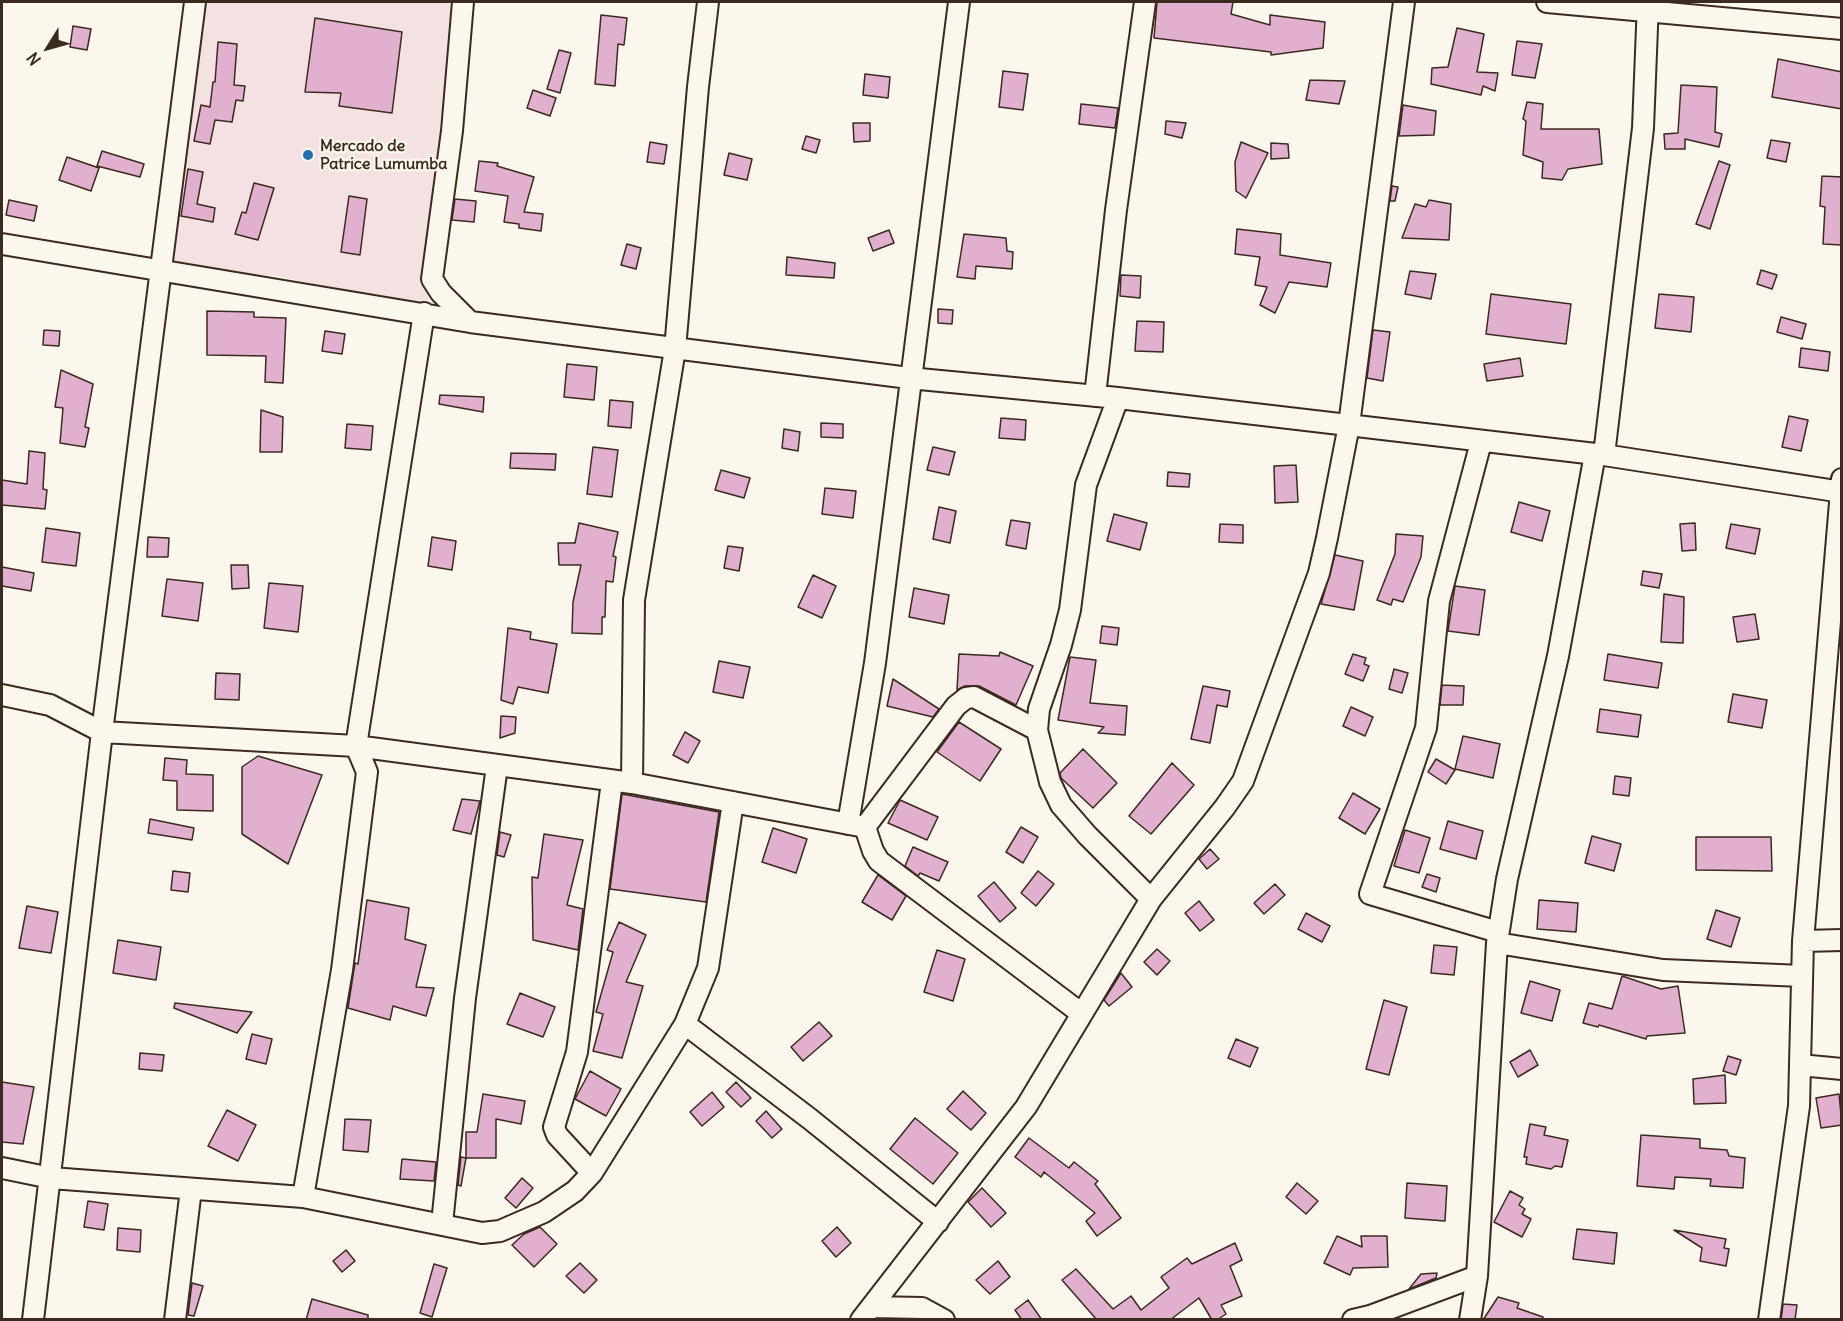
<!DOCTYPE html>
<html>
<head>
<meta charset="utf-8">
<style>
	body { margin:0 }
	#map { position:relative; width:1843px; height:1321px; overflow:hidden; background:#fbf7ec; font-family:Delius,sans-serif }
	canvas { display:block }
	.frame { position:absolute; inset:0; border:3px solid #3b2a1e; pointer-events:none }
	.north { position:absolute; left:18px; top:18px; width:60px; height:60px; -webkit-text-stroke:4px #fbf7ec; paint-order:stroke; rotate:233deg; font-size:16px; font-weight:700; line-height:24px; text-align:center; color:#3b2a1e }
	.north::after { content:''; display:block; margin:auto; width:21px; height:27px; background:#3b2a1e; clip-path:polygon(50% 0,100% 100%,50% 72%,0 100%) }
</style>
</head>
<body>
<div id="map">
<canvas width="1843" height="1321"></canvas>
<div class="frame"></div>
<div class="north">N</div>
</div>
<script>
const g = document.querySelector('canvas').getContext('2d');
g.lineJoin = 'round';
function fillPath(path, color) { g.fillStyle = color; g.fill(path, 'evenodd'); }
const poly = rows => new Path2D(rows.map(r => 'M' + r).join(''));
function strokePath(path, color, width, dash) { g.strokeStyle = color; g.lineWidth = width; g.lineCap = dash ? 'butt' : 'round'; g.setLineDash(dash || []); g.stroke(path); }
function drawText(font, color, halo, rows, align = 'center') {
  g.font = font + ' Delius,sans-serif'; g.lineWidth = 4.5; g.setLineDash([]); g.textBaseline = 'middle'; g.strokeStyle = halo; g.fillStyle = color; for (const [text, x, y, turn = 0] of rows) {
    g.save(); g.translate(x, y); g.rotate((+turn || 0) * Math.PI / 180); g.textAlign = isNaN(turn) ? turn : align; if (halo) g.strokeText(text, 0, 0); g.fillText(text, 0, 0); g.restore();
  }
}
fillPath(poly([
	[190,2,464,2,427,311,278,276,156,271]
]), '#f4e2e3');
const building = poly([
	[1157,2,1233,2,1231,14,1270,25,1270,15,1325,22,1323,48,1271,55,1271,52,1154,38,1157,2],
	[601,15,627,18,624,45,618,44,615,86,595,84,601,15],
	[315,18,402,32,392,113,339,106,341,93,305,92,315,18],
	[73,26,91,29,87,50,70,47,73,26],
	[1457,28,1484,34,1477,72,1498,73,1495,91,1483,86,1481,95,1431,84,1432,68,1448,67,1457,28],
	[1517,41,1542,44,1535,78,1512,75,1517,41],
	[218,42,237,44,234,85,245,86,243,101,236,100,232,122,215,120,210,144,194,141,201,105,210,107,213,82,215,82,218,42],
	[559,50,571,53,560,93,547,89,559,50],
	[1778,59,1842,72,1842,109,1772,97,1778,59],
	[1003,71,1028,74,1023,110,999,107,1003,71],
	[865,74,890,77,888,98,863,95,865,74],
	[1310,80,1345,81,1339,104,1306,100,1310,80],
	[1681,85,1717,87,1715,132,1722,134,1719,147,1685,139,1685,149,1665,149,1664,134,1678,133,1681,85],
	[533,90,556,98,550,116,527,108,533,90],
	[1527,102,1543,104,1541,129,1599,129,1602,164,1568,169,1562,180,1542,178,1543,162,1523,155,1526,121,1523,119,1527,102],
	[1081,104,1118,108,1115,128,1079,124,1081,104],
	[1403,105,1436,111,1434,135,1399,136,1403,105],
	[1166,121,1186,123,1182,138,1165,134,1166,121],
	[853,123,870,123,870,141,854,142,853,123],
	[806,136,820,140,816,153,802,149,806,136],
	[1771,140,1790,143,1786,162,1767,158,1771,140],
	[650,142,667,145,664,164,647,162,650,142],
	[1241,142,1268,153,1246,198,1236,191,1235,162,1241,142],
	[1271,143,1288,144,1289,158,1271,159,1271,143],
	[102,151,144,164,140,177,97,166,102,151],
	[729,153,752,159,747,180,724,175,729,153],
	[67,157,99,168,91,191,59,180,67,157],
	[479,161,498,163,497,166,534,177,524,212,543,214,541,231,519,228,519,224,504,222,508,196,475,191,479,161],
	[1719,161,1730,165,1710,229,1696,224,1719,161],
	[188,169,203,172,197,204,215,208,213,222,181,216,188,169],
	[1822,176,1842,177,1842,245,1823,244,1825,207,1820,206,1822,176],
	[254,183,274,188,258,240,235,234,242,212,246,213,254,183],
	[1392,186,1398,187,1395,201,1390,201,1392,186],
	[349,196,367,199,360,255,341,252,349,196],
	[455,199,476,201,474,222,452,220,455,199],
	[9,200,37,206,34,221,6,215,9,200],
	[1429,200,1451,204,1449,240,1402,238,1415,204,1426,207,1429,200],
	[1237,229,1281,234,1280,255,1331,263,1327,287,1289,282,1275,313,1260,305,1267,287,1255,285,1260,257,1235,254,1237,229],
	[889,230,894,243,873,251,868,238,889,230],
	[964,234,1006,238,1007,251,1013,252,1012,269,976,266,975,279,957,277,964,234],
	[627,244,641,248,636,269,621,265,627,244],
	[787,257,835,263,834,278,786,275,787,257],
	[1761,270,1777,275,1772,289,1757,284,1761,270],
	[1410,271,1436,274,1431,299,1405,294,1410,271],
	[1121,275,1141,276,1140,298,1120,296,1121,275],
	[1491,294,1571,304,1566,344,1486,334,1491,294],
	[1659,294,1694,297,1691,332,1655,328,1659,294],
	[938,309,953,310,952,324,938,323,938,309],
	[207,311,254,312,254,317,286,318,283,383,265,382,266,356,207,355,207,311],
	[1781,317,1806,324,1802,339,1777,332,1781,317],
	[1137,321,1164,322,1163,352,1135,351,1137,321],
	[44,330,60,331,59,346,43,345,44,330],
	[1373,330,1390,332,1383,381,1367,378,1373,330],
	[325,331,345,334,342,354,322,351,325,331],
	[1801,348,1830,352,1828,371,1799,367,1801,348],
	[1520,358,1523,376,1487,381,1484,364,1520,358],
	[567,364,597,367,594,400,564,397,567,364],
	[61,370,93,384,85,427,89,428,85,447,60,443,63,408,55,407,61,370],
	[440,395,484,397,483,412,439,404,440,395],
	[610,400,633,402,631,428,608,426,610,400],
	[261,410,283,417,282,452,260,452,261,410],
	[1789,416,1808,420,1801,451,1782,447,1789,416],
	[1001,418,1026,420,1025,440,999,438,1001,418],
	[821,423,843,424,843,438,821,437,821,423],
	[347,424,373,426,371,450,345,448,347,424],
	[784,429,800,432,798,451,782,448,784,429],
	[593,447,618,450,612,497,587,494,593,447],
	[933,447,955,452,949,475,927,470,933,447],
	[29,451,45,453,43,489,47,490,45,509,2,505,2,480,27,484,29,451],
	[511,453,556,454,555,470,510,468,511,453],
	[1296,465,1298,502,1275,503,1274,466,1296,465],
	[721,470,750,478,744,498,715,490,721,470],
	[1168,472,1190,474,1189,487,1167,486,1168,472],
	[825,488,856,491,853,518,822,514,825,488],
	[1519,502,1550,511,1542,541,1511,532,1519,502],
	[939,507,956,511,950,543,933,539,939,507],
	[1114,514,1147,523,1140,550,1107,541,1114,514],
	[1011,520,1030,523,1026,549,1006,545,1011,520],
	[579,523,618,532,613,556,616,557,613,582,606,581,605,617,602,617,602,634,572,633,573,602,581,565,559,565,558,543,575,543,579,523],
	[1695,523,1696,550,1682,551,1680,524,1695,523],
	[1220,524,1243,525,1243,543,1219,542,1220,524],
	[1731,524,1760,529,1755,554,1726,548,1731,524],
	[46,528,80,533,76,566,42,562,46,528],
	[1396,534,1423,536,1421,557,1403,602,1393,599,1391,605,1377,600,1395,554,1396,534],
	[148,537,169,538,168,557,147,557,148,537],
	[432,537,456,541,452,570,428,566,432,537],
	[728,546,743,548,739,571,724,568,728,546],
	[1335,555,1363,561,1354,610,1321,604,1335,555],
	[231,565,248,565,249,588,232,589,231,565],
	[2,567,34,573,31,591,2,586,2,567],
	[1643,571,1662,574,1659,588,1641,585,1643,571],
	[813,575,836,586,822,618,798,607,813,575],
	[167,579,203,583,198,621,162,616,167,579],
	[269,583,303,586,298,632,264,628,269,583],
	[1455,586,1485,590,1479,635,1448,631,1455,586],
	[914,588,949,595,944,624,909,617,914,588],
	[1664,594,1684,597,1683,643,1661,642,1664,594],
	[1755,614,1759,639,1737,642,1733,617,1755,614],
	[1102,626,1119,628,1117,645,1100,643,1102,626],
	[508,628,531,632,530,639,557,644,548,693,518,687,513,704,501,700,508,628],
	[1000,652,1033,666,1016,705,979,686,965,686,957,690,959,654,999,656,1000,652],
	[1353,654,1366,658,1364,664,1369,666,1363,681,1345,674,1353,654],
	[1608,654,1662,663,1658,688,1604,680,1608,654],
	[1070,657,1096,660,1090,703,1127,706,1125,735,1098,733,1104,727,1058,720,1070,657],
	[719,661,750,667,743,698,713,692,719,661],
	[1394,669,1408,673,1402,693,1389,689,1394,669],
	[216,673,240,674,239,700,215,699,216,673],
	[893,679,939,709,933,717,887,706,893,679],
	[1442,685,1464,686,1463,705,1440,705,1442,685],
	[1203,686,1230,691,1227,707,1217,705,1210,743,1191,739,1203,686],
	[1733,694,1767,700,1762,728,1728,722,1733,694],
	[1351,707,1373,717,1365,736,1343,726,1351,707],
	[1600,709,1641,715,1638,737,1597,732,1600,709],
	[501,716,516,717,515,733,500,738,501,716],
	[959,722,1001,749,980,781,937,752,959,722],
	[685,732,700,741,688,763,673,755,685,732],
	[1463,736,1500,744,1493,778,1455,769,1463,736],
	[1083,749,1117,783,1093,808,1061,778,1060,773,1083,749],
	[258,756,322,775,288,864,242,834,242,767,258,756],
	[165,758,187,760,186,774,213,775,213,811,177,810,177,781,163,780,165,758],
	[1436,759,1455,770,1446,784,1428,772,1436,759],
	[1172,763,1194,785,1151,834,1129,816,1172,763],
	[1615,776,1631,778,1629,796,1613,794,1615,776],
	[1353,793,1380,809,1365,834,1339,818,1353,793],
	[622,794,719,812,706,902,610,889,622,794],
	[462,799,480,801,471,834,453,830,462,799],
	[900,800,938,817,927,840,888,823,900,800],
	[150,819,194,828,192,840,148,833,150,819],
	[1448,821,1483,831,1476,859,1440,849,1448,821],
	[1021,827,1038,837,1023,863,1006,852,1021,827],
	[773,828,807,839,796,873,762,862,773,828],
	[1405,830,1430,838,1419,873,1394,866,1405,830],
	[500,832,511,835,504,857,497,855,500,832],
	[544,834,583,840,567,905,583,909,578,950,533,940,532,877,538,878,544,834],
	[1592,836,1621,844,1614,871,1585,863,1592,836],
	[1696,837,1771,837,1772,871,1696,870,1696,837],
	[913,847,948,862,939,881,920,873,918,876,905,866,913,847],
	[1210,849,1219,859,1207,869,1199,859,1210,849],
	[173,871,190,873,188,892,171,890,173,871],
	[1038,871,1054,884,1036,906,1021,893,1038,871],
	[1427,874,1440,878,1436,892,1422,887,1427,874],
	[878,875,906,896,892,920,862,902,878,875],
	[994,882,1016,908,1000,922,978,896,994,882],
	[1275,884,1285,895,1264,914,1254,903,1275,884],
	[367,900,409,908,405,939,426,945,416,987,434,988,426,1016,393,1006,390,1020,348,1008,355,963,358,964,367,900],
	[1539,900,1578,903,1576,932,1537,929,1539,900],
	[1199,901,1214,920,1200,931,1185,913,1199,901],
	[27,906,58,912,51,953,19,948,27,906],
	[1716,910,1740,918,1731,947,1707,939,1716,910],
	[1306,913,1330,926,1322,942,1298,929,1306,913],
	[619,922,646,935,626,982,643,986,622,1058,593,1051,603,1014,596,1012,613,952,607,950,619,922],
	[118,940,161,947,156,980,113,973,118,940],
	[1434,945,1457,947,1454,975,1431,973,1434,945],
	[1157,949,1170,961,1157,975,1144,962,1157,949],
	[937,950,965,959,953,1001,924,992,937,950],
	[1121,973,1132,987,1109,1006,1104,1000,1121,973],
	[1622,976,1661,989,1678,986,1685,1033,1647,1036,1646,1039,1599,1025,1598,1027,1583,1023,1589,1003,1612,1009,1622,976],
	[1530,981,1560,990,1552,1021,1521,1013,1530,981],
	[520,993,555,1007,543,1037,507,1024,520,993],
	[1384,1000,1407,1007,1389,1075,1366,1069,1384,1000],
	[175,1003,252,1012,237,1033,174,1008,175,1003],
	[819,1022,832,1036,803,1061,791,1047,819,1022],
	[252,1034,272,1039,266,1064,246,1059,252,1034],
	[1236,1039,1258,1048,1250,1067,1228,1058,1236,1039],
	[1530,1050,1538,1065,1518,1077,1510,1062,1530,1050],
	[140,1053,164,1055,162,1071,139,1069,140,1053],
	[1728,1056,1741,1060,1736,1075,1723,1071,1728,1056],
	[590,1071,621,1089,606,1116,575,1099,590,1071],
	[1725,1075,1726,1103,1694,1104,1693,1079,1725,1075],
	[2,1082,34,1087,23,1144,2,1142,2,1082],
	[736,1082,751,1098,741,1107,726,1092,736,1082],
	[963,1091,986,1113,971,1130,947,1109,963,1091],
	[712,1092,724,1107,702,1126,690,1112,712,1092],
	[483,1094,525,1101,521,1124,496,1119,496,1158,466,1158,466,1132,477,1132,483,1094],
	[1839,1094,1842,1125,1821,1128,1816,1098,1839,1094],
	[227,1110,256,1125,238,1161,208,1146,227,1110],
	[766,1111,782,1129,772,1138,756,1121,766,1111],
	[915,1118,958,1153,933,1184,890,1149,915,1118],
	[345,1119,371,1120,368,1152,343,1150,345,1119],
	[1530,1124,1546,1127,1544,1135,1568,1140,1562,1167,1555,1166,1551,1169,1526,1164,1527,1157,1524,1157,1530,1124],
	[1641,1135,1700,1139,1700,1148,1727,1150,1729,1156,1745,1158,1743,1188,1710,1186,1711,1179,1675,1177,1674,1189,1637,1186,1641,1135],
	[1029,1138,1069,1168,1074,1162,1098,1181,1095,1184,1121,1218,1097,1236,1086,1221,1095,1213,1044,1172,1041,1177,1015,1157,1029,1138],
	[461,1157,466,1158,461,1186,458,1185,461,1157],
	[402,1159,436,1162,434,1181,400,1179,402,1159],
	[522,1178,533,1188,516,1208,505,1198,522,1178],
	[1297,1183,1318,1201,1306,1214,1286,1197,1297,1183],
	[1407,1183,1447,1186,1445,1221,1405,1218,1407,1183],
	[982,1188,1006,1213,991,1227,968,1202,982,1188],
	[1510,1191,1523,1198,1519,1205,1525,1209,1522,1214,1531,1219,1522,1237,1494,1222,1510,1191],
	[88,1201,108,1204,104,1230,84,1227,88,1201],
	[540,1227,557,1244,534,1267,512,1245,524,1234,540,1227],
	[837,1227,851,1243,836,1257,822,1241,837,1227],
	[118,1228,141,1230,140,1252,117,1250,118,1228],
	[1577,1229,1617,1233,1614,1264,1573,1259,1577,1229],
	[1674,1230,1726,1239,1724,1248,1729,1249,1726,1266,1700,1261,1702,1248,1674,1230],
	[1337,1236,1362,1247,1361,1236,1387,1236,1388,1267,1353,1268,1350,1275,1324,1263,1337,1236],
	[1235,1243,1242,1260,1230,1266,1242,1296,1221,1305,1226,1314,1217,1320,1212,1320,1199,1298,1170,1320,1097,1320,1062,1280,1076,1269,1113,1309,1131,1296,1141,1310,1169,1288,1161,1277,1187,1258,1192,1264,1235,1243],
	[346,1250,355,1261,342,1272,333,1261,346,1250],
	[998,1261,1010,1277,990,1294,976,1280,998,1261],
	[580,1263,597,1280,584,1293,566,1276,580,1263],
	[434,1264,447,1268,432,1317,420,1313,434,1264],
	[1437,1273,1436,1278,1409,1289,1421,1274,1437,1273],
	[192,1283,203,1286,194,1316,188,1315,192,1283],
	[1498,1297,1519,1303,1517,1308,1543,1317,1542,1320,1483,1320,1498,1297],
	[312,1299,368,1315,368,1320,306,1320,312,1299],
	[1028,1300,1042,1320,1022,1320,1015,1310,1028,1300],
	[1783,1304,1797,1305,1795,1320,1781,1320,1783,1304]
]);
fillPath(building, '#e2b0cf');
strokePath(building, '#3b2a1e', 1.5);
const street = poly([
	[463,2,452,131,432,279,441,293,470,322],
	[1547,2,1842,29],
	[2,244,470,322,909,378,1118,398,1604,455,1842,492],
	[1095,396,1116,210,1145,2],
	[1118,398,1086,485,1070,610,1061,645,1039,709,1037,730,1050,782,1061,805,1087,835,1151,899],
	[1481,442,1439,601,1426,728,1370,894,1498,932],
	[1604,455,1643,128,1648,2],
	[2,695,50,705,102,732,356,746,632,783,865,827],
	[632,783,634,600,675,349,698,87,708,2],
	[848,824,875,663,959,2],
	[865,827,873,851,879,861,1082,1014],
	[865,827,956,706,966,698,974,697,1037,730],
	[1803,941,1842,940],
	[1497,943,1663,970,1802,976],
	[685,1024,810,1119,938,1222],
	[1800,1065,1842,1069],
	[2,1168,51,1178,303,1197,482,1233,500,1231,544,1212,575,1191,592,1173,685,1024,708,968,733,802],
	[592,1173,557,1135,554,1127,577,1052,612,781],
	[303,1197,342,970,367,772,356,746,424,313],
	[442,1224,465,998,497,766],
	[872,1307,922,1308,944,1320],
	[33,1320,102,732,195,2],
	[175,1320,191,1189],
	[861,1320,1026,1107,1151,899,1225,807,1243,781,1319,573,1327,538,1349,425,1404,2],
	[1353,1320,1370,1316,1477,1276],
	[1470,1320,1477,1276,1497,943,1507,879,1558,656,1595,454],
	[1769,1320,1799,1106,1803,941,1842,479]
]);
strokePath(street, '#3b2a1e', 24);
strokePath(street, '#fbf7ec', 20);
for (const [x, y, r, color] of [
	[308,155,6,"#1f6fb2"]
]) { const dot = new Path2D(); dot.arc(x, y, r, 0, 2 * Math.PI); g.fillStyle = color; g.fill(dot); strokePath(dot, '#fbf7ec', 2); }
drawText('bold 16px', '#3b2a1e', '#fbf7ec', [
	["Mercado de",320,146],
	["Patrice Lumumba",320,164]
], 'left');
</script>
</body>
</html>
